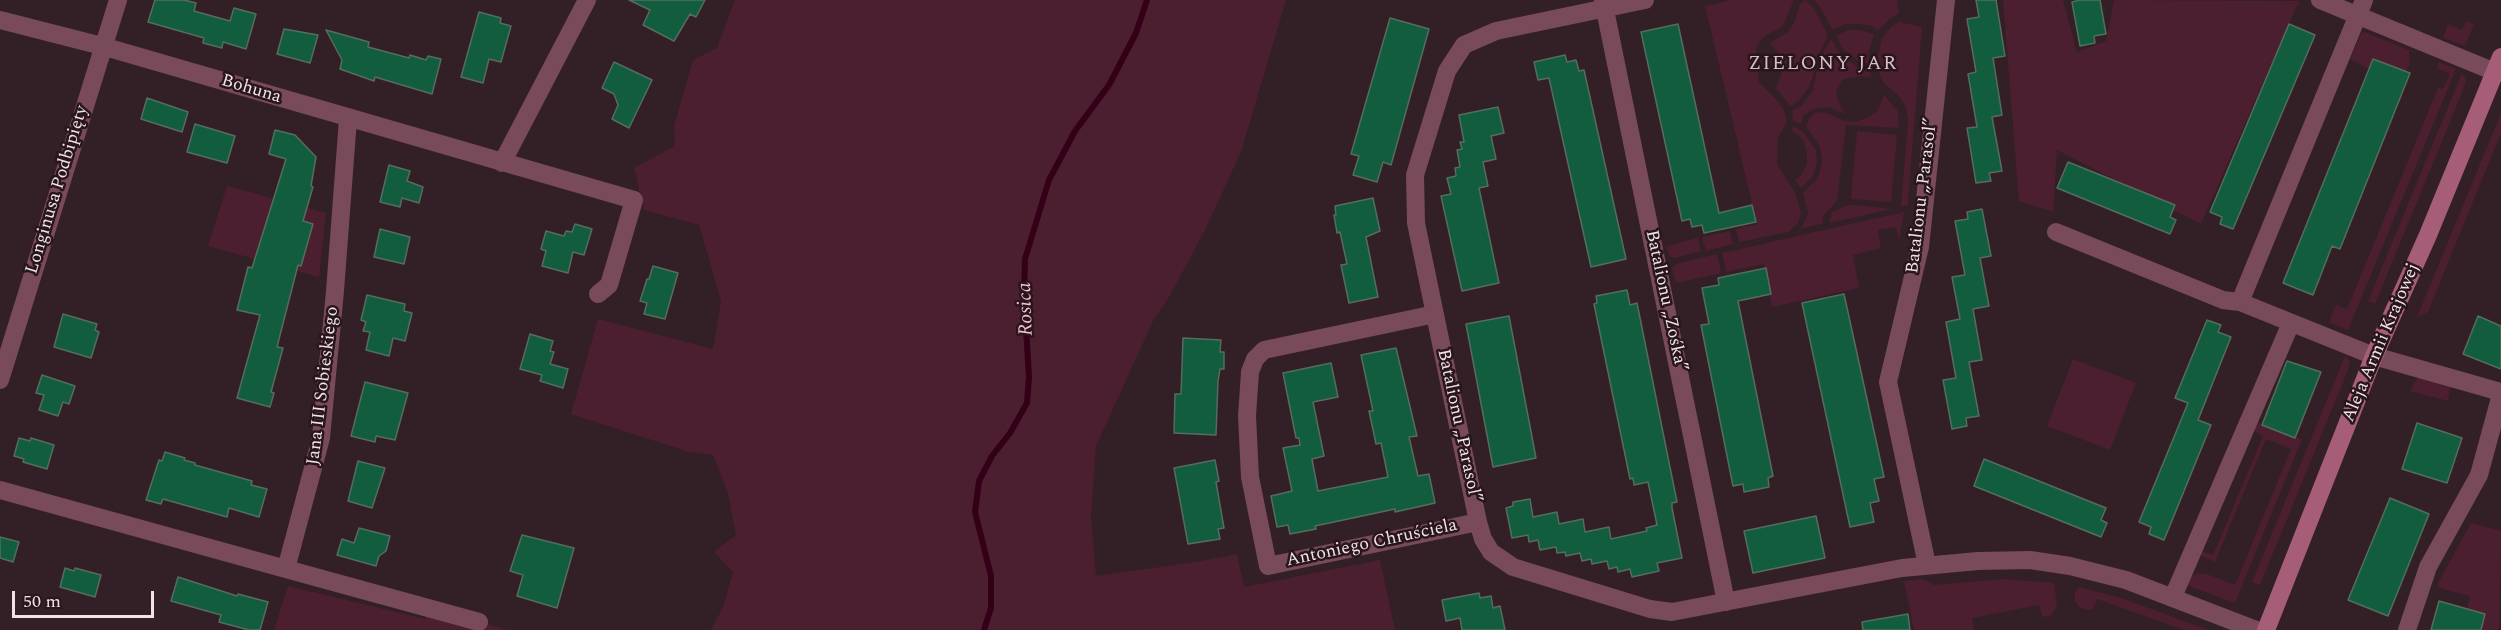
<!DOCTYPE html>
<html>
<head>
<meta charset="utf-8">
<style>
	body { margin:0 }
	#map { position:relative; width:2501px; height:630px; overflow:hidden; background:#331f26; font-family:Spectral,serif }
	canvas { display:block }
	.scale { position:absolute; left:12px; top:591px; width:142px; height:27px; box-sizing:border-box; border:3px solid #f0e2e6; border-top:0; padding-left:8px; font-size:18px; line-height:21px; white-space:nowrap; color:#f0e2e6; -webkit-text-stroke:4px #28161c; paint-order:stroke }
</style>
</head>
<body>
<div id="map">
<canvas width="2501" height="630"></canvas>
<div class="scale">50 m</div>
</div>
<script>
const g = document.querySelector('canvas').getContext('2d');
g.lineJoin = 'round';
function fillPath(path, color) { g.fillStyle = color; g.fill(path, 'evenodd'); }
const poly = rows => new Path2D(rows.map(r => 'M' + r).join(''));
function strokePath(path, color, width, dash) { g.strokeStyle = color; g.lineWidth = width; g.lineCap = dash ? 'butt' : 'round'; g.setLineDash(dash || []); g.stroke(path); }
function drawText(font, color, halo, rows, align = 'center') {
  g.font = font + ' Spectral,serif'; g.lineWidth = 5; g.setLineDash([]); g.textBaseline = 'middle'; g.strokeStyle = halo; g.fillStyle = color; for (const [text, x, y, turn = 0] of rows) {
    g.save(); g.translate(x, y); g.rotate((+turn || 0) * Math.PI / 180); g.textAlign = isNaN(turn) ? turn : align; if (halo) g.strokeText(text, 0, 0); g.fillText(text, 0, 0); g.restore();
  }
}
fillPath(poly([
	[735,0,1286,0,1241,152,1205,230,1169,297,1153,321,1096,446,1091,517,1096,576,1196,562,1237,554,1244,587,1380,560,1395,630,711,630,723,607,733,572,714,552,736,535,728,493,713,455,689,452,571,414,598,319,713,349,721,301,699,225,644,210,634,168,675,146,674,126,693,60,717,48],
	[1732,0,1794,0,1783,26,1765,36,1758,44,1755,56,1759,82,1778,101,1784,111,1787,122,1778,138,1777,164,1796,194,1801,214,1798,223,1788,232,1739,242,1736,229,1757,224,1705,6],
	[1805,0,1814,8,1828,35,1815,62,1813,76,1808,89,1798,102,1790,106,1776,88,1782,72,1780,60,1776,50,1769,43,1788,32,1794,23,1800,4],
	[1814,0,1897,0,1899,13,1888,20,1878,31,1872,26,1860,24,1846,24,1833,30,1819,5],
	[2003,0,2063,0,2077,52,2106,41,2114,0,2299,1,2201,224,2057,150,2053,212,2019,201],
	[2466,21,2474,24,2465,46,2443,38,2448,24,2462,30],
	[1900,22,1922,27,1908,200,1908,205,1901,207,1908,120,1906,108,1901,98,1884,83,1876,67,1882,38,1892,26],
	[1848,30,1861,30,1874,35,1869,51,1868,64,1858,61,1843,49,1836,36],
	[2365,32,2409,50,2410,65,2405,72,2373,59,2369,69,2350,59,2361,34],
	[1831,39,1839,52,1857,67,1869,70,1872,78,1862,76,1843,79,1836,92,1839,103,1845,114,1828,107,1813,109,1803,116,1801,124,1793,121,1792,111,1802,105,1813,90,1819,61],
	[2439,62,2456,69,2348,330,2329,322,2336,305,2347,309,2438,88,2443,89,2450,74,2437,68],
	[2462,73,2466,79,2464,88,2375,304,2368,301],
	[1884,95,1898,111,1899,128,1846,125,1837,201,1823,216,1823,223,1801,229,1808,213,1803,193,1818,178,1822,162,1820,147,1806,126,1810,117,1816,112,1827,113,1844,121,1854,122,1867,118,1877,112],
	[2501,113,2501,133,2428,312,2417,317],
	[1793,126,1803,132,1816,150,1817,162,1813,176,1801,188,1795,180,1802,174,1807,163,1807,154,1804,142,1799,136,1792,131],
	[1857,131,1897,135,1891,202,1851,199],
	[227,186,326,213,319,277,208,246],
	[1848,205,1856,205,1892,209,1829,223,1832,212],
	[1904,212,1899,241,1896,227,1878,230,1881,248,1853,255,1859,288,1772,307,1764,264,1726,272,1722,253],
	[1730,231,1733,244,1706,251,1702,237],
	[1698,238,1701,251,1675,258,1669,256,1666,246],
	[1717,254,1721,273,1676,283,1672,268,1676,264],
	[2345,356,2350,361,2348,370,2260,585,2252,582],
	[2073,359,2136,383,2110,450,2047,426],
	[2418,377,2448,384,2450,388,2448,401,2410,391],
	[2256,422,2302,439,2235,603,2186,585,2190,577,2197,573,2207,574,2235,585,2291,449,2266,439,2215,562,2199,555,2201,551,2213,555,2263,436,2252,430],
	[2471,523,2501,531,2499,630,2481,630,2485,614,2467,609,2470,596,2440,588,2437,585],
	[1922,579,1934,585,2003,579,2054,583,2057,606,2052,614,2047,617,2042,616,2039,605,1972,618,1974,630,1914,630,1904,581],
	[288,586,425,619,432,598,439,611,509,630,274,630],
	[2079,587,2121,598,2209,630,2184,630,2097,599,2093,609,2087,610,2078,606,2075,601,2075,593]
]), '#4b1f30');
strokePath(poly([
	[984,630,991,608,991,576,975,512,979,481,992,456,1010,433,1027,403,1029,377,1024,295,1025,259,1049,180,1075,131,1109,85,1136,33,1147,0]
]), '#330018', 6);
const building = poly([
	[155,0,184,0,196,3,194,11,230,21,234,8,256,14,246,49,223,42,222,48,203,43,204,38,148,22,155,0],
	[629,0,705,0,696,17,690,14,674,41,643,25,650,10,629,0],
	[1976,0,1996,0,2005,56,1993,58,2002,115,1992,117,2002,171,1989,173,1991,181,1976,183,1967,128,1977,127,1968,74,1976,72,1967,19,1979,17,1976,0],
	[2080,0,2100,0,2106,34,2094,36,2095,43,2080,46,2072,2,2080,0],
	[479,12,501,18,500,23,511,26,501,62,489,59,483,83,461,77,479,12],
	[1390,18,1429,29,1391,165,1383,162,1377,182,1353,175,1359,156,1351,154,1390,18],
	[1678,24,1719,213,1752,205,1756,222,1704,233,1702,225,1692,227,1690,219,1682,221,1641,32,1678,24],
	[2289,24,2315,35,2233,229,2220,224,2222,217,2210,212,2289,24],
	[284,29,318,35,310,63,277,54,284,29],
	[326,30,369,42,368,47,409,58,410,55,426,60,428,56,441,59,432,94,375,77,374,81,340,69,342,60,326,30],
	[1565,55,1567,62,1576,60,1579,71,1584,70,1626,259,1591,267,1549,78,1538,80,1534,62,1565,55],
	[2373,59,2410,73,2340,249,2332,246,2313,295,2283,283,2373,59],
	[614,62,652,80,629,128,612,119,618,105,614,94,602,88,614,62],
	[147,98,188,112,182,132,141,119,147,98],
	[1498,107,1504,133,1491,136,1496,159,1483,162,1488,186,1479,188,1499,283,1462,291,1441,196,1451,194,1447,178,1456,176,1455,168,1460,167,1457,150,1462,149,1460,142,1464,142,1459,115,1498,107],
	[195,124,235,136,227,163,187,152,195,124],
	[275,130,295,135,316,157,311,186,313,187,303,221,313,224,301,266,298,265,277,347,283,348,271,392,274,393,270,407,237,398,260,315,237,310,248,267,252,268,286,159,269,154,275,130],
	[2068,162,2175,205,2170,217,2176,220,2170,234,2057,188,2068,162],
	[389,165,410,171,407,181,423,187,419,203,402,198,400,207,380,202,389,165],
	[1373,198,1380,231,1366,237,1378,297,1349,303,1341,265,1347,264,1340,232,1337,233,1334,215,1336,215,1335,206,1373,198],
	[1982,209,1991,256,1980,258,1989,306,1973,309,1982,360,1969,362,1979,416,1966,418,1967,426,1952,429,1943,380,1956,378,1946,322,1960,319,1952,277,1965,275,1955,221,1968,219,1967,212,1982,209],
	[575,224,592,229,584,255,573,252,568,273,542,266,546,251,541,249,546,231,564,236,566,231,572,232,575,224],
	[380,229,410,237,404,264,374,257,380,229],
	[653,266,678,273,665,319,644,314,647,303,640,301,647,279,649,279,653,266],
	[1766,268,1771,294,1738,301,1773,476,1768,478,1769,487,1744,492,1743,484,1733,486,1701,325,1709,324,1702,288,1719,285,1718,278,1766,268],
	[1627,290,1630,305,1637,303,1677,502,1672,503,1672,508,1682,558,1657,563,1659,571,1632,577,1630,569,1618,572,1617,567,1609,569,1607,561,1592,564,1591,559,1582,561,1580,553,1566,556,1565,552,1557,553,1556,547,1540,550,1538,540,1529,542,1528,535,1512,538,1506,508,1513,506,1513,502,1530,499,1533,517,1557,512,1559,524,1583,519,1585,532,1609,527,1611,539,1647,531,1646,528,1657,525,1648,482,1634,485,1633,478,1630,479,1594,304,1597,303,1596,296,1627,290],
	[1844,294,1884,477,1874,479,1879,501,1870,503,1874,522,1850,527,1802,303,1844,294],
	[367,295,405,304,404,311,412,313,405,341,393,338,389,356,366,350,370,332,363,331,366,322,361,320,367,295],
	[63,314,97,324,95,330,99,332,91,358,54,347,63,314],
	[1509,316,1536,458,1493,467,1466,324,1509,316],
	[2478,316,2501,326,2501,369,2463,354,2478,316],
	[2207,320,2221,325,2218,332,2231,337,2198,420,2211,425,2164,540,2149,534,2151,527,2139,522,2188,403,2175,398,2207,320],
	[530,334,553,341,550,351,554,352,550,364,568,369,563,388,540,381,542,375,520,369,530,334],
	[1183,338,1221,340,1220,352,1224,352,1224,369,1220,369,1218,381,1216,435,1174,433,1175,394,1181,394,1183,338],
	[1396,348,1417,436,1409,437,1418,476,1429,474,1435,503,1395,512,1395,509,1315,526,1316,529,1290,534,1288,525,1277,527,1271,496,1292,491,1283,448,1300,445,1299,438,1296,438,1283,373,1331,363,1338,397,1313,402,1324,456,1312,459,1318,491,1388,477,1381,443,1376,444,1369,411,1373,411,1361,355,1396,348],
	[2287,361,2321,372,2295,438,2262,425,2287,361],
	[42,375,75,386,69,404,63,402,58,416,39,410,44,395,36,393,42,375],
	[365,382,408,393,395,440,376,436,375,442,351,436,365,382],
	[2417,423,2462,438,2447,483,2402,469,2417,423],
	[19,438,30,441,31,438,54,445,47,469,23,462,24,459,14,456,19,438],
	[165,452,185,458,184,460,195,463,195,465,252,481,251,485,267,489,259,517,229,508,227,517,163,499,161,504,146,500,159,460,162,461,165,452],
	[1984,459,2106,508,2101,520,2107,523,2101,537,1974,486,1984,459],
	[1215,460,1219,481,1216,482,1224,528,1218,529,1220,539,1188,544,1174,468,1215,460],
	[358,461,385,468,372,508,348,501,358,461],
	[2390,498,2429,514,2388,616,2348,600,2390,498],
	[1816,516,1825,558,1753,573,1744,531,1816,516],
	[359,528,390,536,386,551,379,556,376,566,337,555,342,539,354,543,359,528],
	[522,535,574,548,557,608,517,596,523,575,510,571,522,535],
	[0,537,19,542,13,562,0,558,0,537],
	[65,568,74,571,75,568,101,575,95,597,60,587,65,568],
	[178,577,237,596,238,594,268,602,260,630,249,630,219,622,221,615,171,601,178,577],
	[1479,593,1480,598,1491,596,1493,608,1500,606,1505,630,1462,630,1460,618,1446,621,1442,600,1479,593],
	[2439,601,2485,614,2481,630,2431,630,2439,601],
	[1908,614,1910,630,1863,630,1862,622,1908,614]
]);
fillPath(building, '#115d3e');
strokePath(building, '#566c60', 1.5);
strokePath(poly([
	[1603,0,1726,602],
	[1645,0,1496,31,1464,45,1447,71,1415,175,1416,223,1478,522,1483,539,1491,552,1513,567,1650,609,1672,612,1902,568,1978,561,2030,560,2070,566,2126,580,2256,630],
	[2320,0,2495,72],
	[0,20,102,46,634,200,609,285,598,294],
	[502,163,587,0],
	[2056,232,2223,300,2240,302,2374,356,2501,392],
	[2240,302,2364,0],
	[1435,314,1264,350,1255,359,1250,372,1247,416,1250,477,1268,566,1478,522],
	[0,380,118,0],
	[0,490,286,569,321,438,335,291,348,119],
	[1927,565,1888,382,1920,247,1946,0],
	[286,569,479,622],
	[2173,597,2291,323],
	[2407,630,2428,567,2479,475,2501,394]
]), '#784a5a', 18);
strokePath(poly([
	[2266,630,2374,356,2428,235,2501,57]
]), '#a65d78', 18);
drawText('18px', '#f0e2e6', '#28161c', [
	["Bohuna",251,90,17],
	["Longinusa Podbipięty",58,190,-73],
	["Batalionu „Parasol”",1923,196,-83],
	["Batalionu „Zośka”",1665,301,78],
	["Aleja Armii Krajowej",2382,343,-67],
	["Jana III Sobieskiego",324,386,-83],
	["Batalionu „Parasol”",1458,426,78],
	["Antoniego Chruściela",1372,544,-12]
]);
g.letterSpacing = '1.5px';
drawText('20px', '#d9bec6', '#28161c', [
	["ZIELONY JAR",1823,65]
]);
g.letterSpacing = '0px';
drawText('italic 20px', '#f8bed1', '#28161c', [
	["Rosica",1027,309,-92]
]);
</script>
</body>
</html>
